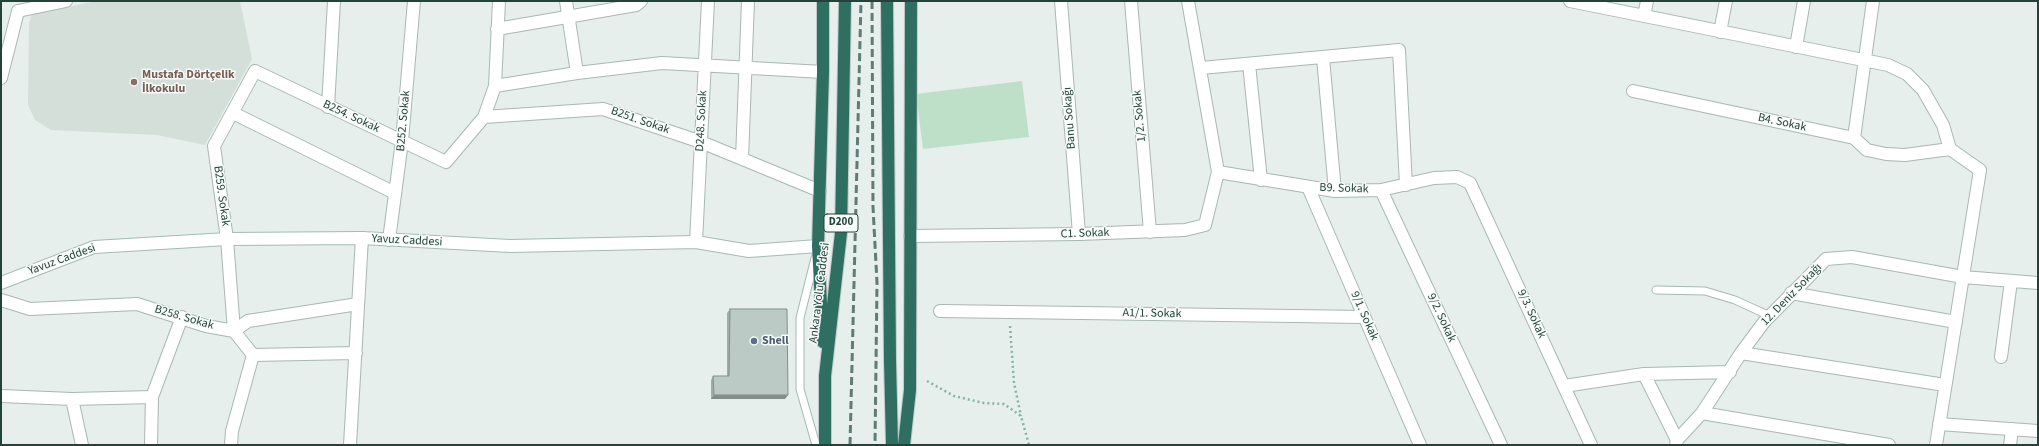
<!DOCTYPE html>
<html>
<head>
<meta charset="utf-8">
<style>
	body { margin:0 }
	#map { position:relative; width:2039px; height:446px; overflow:hidden; background:#e6efeb; font-family:"Source Sans 3",sans-serif }
	canvas { display:block }
	.frame { position:absolute; inset:0; border:2px solid #24423a; pointer-events:none }
</style>
</head>
<body>
<div id="map">
<canvas width="2039" height="446"></canvas>
<div class="frame"></div>
</div>
<script>
const g = document.querySelector('canvas').getContext('2d');
g.lineJoin = 'round';
function fillPath(path, color) { g.fillStyle = color; g.fill(path, 'evenodd'); }
const poly = rows => new Path2D(rows.map(r => 'M' + r).join(''));
function strokePath(path, color, width, dash) { g.strokeStyle = color; g.lineWidth = width; g.lineCap = dash ? 'butt' : 'round'; g.setLineDash(dash || []); g.stroke(path); }
function drawText(font, color, halo, rows, align = 'center') {
  g.font = font + ' "Source Sans 3",sans-serif'; g.lineWidth = 3; g.setLineDash([]); g.textBaseline = 'middle'; g.strokeStyle = halo; g.fillStyle = color; for (const [text, x, y, turn = 0] of rows) {
    g.save(); g.translate(x, y); g.rotate((+turn || 0) * Math.PI / 180); g.textAlign = isNaN(turn) ? turn : align; if (halo) g.strokeText(text, 0, 0); g.fillText(text, 0, 0); g.restore();
  }
}
fillPath(poly([
	[97,1,240,1,252,59,205,145,157,135,51,130,35,120,28,105,29,23,32,14]
]), '#d4dfda');
fillPath(poly([
	[1022,81,1029,137,923,149,916,94]
]), '#bfe0c8');
const lane = poly([
	[815,258,800,318,800,389,816,445],
	[1656,290,1705,291,1735,300,1770,316]
]);
const street = poly([
	[566,1,577,73],
	[1061,1,1079,234],
	[1131,1,1150,232],
	[1570,1,1888,65,1907,74,1923,90,1943,125,1950,149],
	[18,11,66,1],
	[1644,16,1647,1],
	[497,29,636,5,641,1],
	[1720,32,1726,1],
	[1796,47,1804,1],
	[1323,58,1335,191],
	[1249,64,1261,180],
	[1201,68,1399,50,1406,185],
	[1,78,18,11],
	[495,86,577,73,662,63,823,72],
	[1633,91,1854,138],
	[328,107,334,1],
	[233,113,395,193],
	[484,117,495,86,499,1],
	[1854,138,1867,150,1886,154,1905,155,1950,149,1980,170,1936,445],
	[1854,138,1873,1],
	[742,159,748,1],
	[1218,172,1335,191,1381,190,1434,178,1457,177,1470,183,1591,445],
	[1308,187,1420,445],
	[1381,190,1501,445],
	[910,236,1079,234,1185,230,1205,225,1218,172,1188,1],
	[389,240,402,141,414,1],
	[696,242,708,1],
	[1791,293,1956,322],
	[1,300,30,309,137,304,206,326,234,331,253,355,356,353],
	[940,311,1364,317],
	[234,331,227,239,214,146,255,71,446,162,484,117,603,109,701,142,820,191],
	[234,331,248,321,358,304],
	[1741,353,1945,385],
	[2001,357,2011,281],
	[1644,374,1677,440],
	[1564,386,1644,374,1730,372],
	[1,396,72,399,152,397],
	[72,399,82,445],
	[1702,413,1889,445],
	[1939,424,2038,431],
	[151,445,152,397,182,317],
	[231,445,232,431,253,355],
	[350,445,362,238],
	[1676,445,1677,440,1702,413,1741,353,1764,322,1826,259,1852,257,1963,277,2038,283],
	[2010,445,2012,429]
]);
const secondary = poly([
	[1,283,94,247,227,239,362,238,510,246,696,242,749,251,818,246]
]);
const highway = poly([
	[823,1,823,72,818,246,823,342],
	[887,1,890,360,892,445],
	[825,445,825,376,841,233,845,1],
	[904,445,910,390,911,1]
]);
strokePath(lane, '#a8b8b2', 9);
strokePath(street, '#a8b8b2', 14);
strokePath(secondary, '#a4bbb3', 14);
strokePath(highway, '#c2cac8', 14);
strokePath(poly([
	[1010,326,1014,383,1021,416],
	[927,381,954,396,984,403,1004,404,1021,416,1029,445]
]), '#86b3a5', 2.5, [2, 3]);
strokePath(lane, '#fff', 7);
strokePath(street, '#fff', 12);
strokePath(secondary, '#fff', 12);
strokePath(highway, '#2f6f62', 12);
strokePath(poly([
	[872,1,873,207,877,283,875,445],
	[850,445,861,1]
]), '#5f7d75', 3, [8, 4]);
fillPath(poly([
	[730,309,785,399,711,399,711,380,713,376,727,376,727,313]
]), '#a1aea9');
fillPath(poly([
	[714,395,788,395,785,399,711,399]
]), '#838d89');
const building = poly([
	[730,309,787,309,788,395,714,395,713,376,729,376,730,309]
]);
fillPath(building, '#bbcac4');
strokePath(building, '#838d89', 1);
for (const [x, y, r, color] of [
	[134,82,4,"#8d6e63"],
	[754,341,4,"#5c6f8a"]
]) { const dot = new Path2D(); dot.arc(x, y, r, 0, 2 * Math.PI); g.fillStyle = color; g.fill(dot); strokePath(dot, '#f7fbf9', 1.5); }
for (const [x, y, w] of [
	[841,223,34]
]) { const box = new Path2D(); box.roundRect(x - w / 2, y - 9, w, 18, 3); g.fillStyle = '#f7fbf9'; g.fill(box); strokePath(box, '#24423a', 1); }
drawText('bold 11px', '#24423a', null, [
	["D200",841,223]
]);
drawText('bold 12px', '#785e54', '#f7fbf9', [
	["Mustafa Dörtçelik",142,75],
	["İlkokulu",142,89]
], 'left');
drawText('12px', '#24423a', '#f7fbf9', [
	["1/2. Sokak",1140,116,-95],
	["B254. Sokak",351,117,25],
	["Banu Sokağı",1070,118,-94],
	["B252. Sokak",404,121,-85],
	["B251. Sokak",640,121,19],
	["D248. Sokak",702,121,-87],
	["B4. Sokak",1782,123,12],
	["B9. Sokak",1344,189,2],
	["B259. Sokak",221,196,82],
	["C1. Sokak",1085,234,-2],
	["Yavuz Caddesi",407,241,3],
	["Yavuz Caddesi",62,260,-20],
	["Ankara Yolu Caddesi",820,293,-83],
	["12. Deniz Sokağı",1792,295,-46],
	["A1/1. Sokak",1152,314,1],
	["9/3. Sokak",1531,314,65],
	["9/1. Sokak",1364,316,66],
	["B258. Sokak",184,318,16],
	["9/2. Sokak",1441,318,65]
]);
drawText('bold 12px', '#4e5e75', '#f7fbf9', [
	["Shell",762,341]
], 'left');
</script>
</body>
</html>
